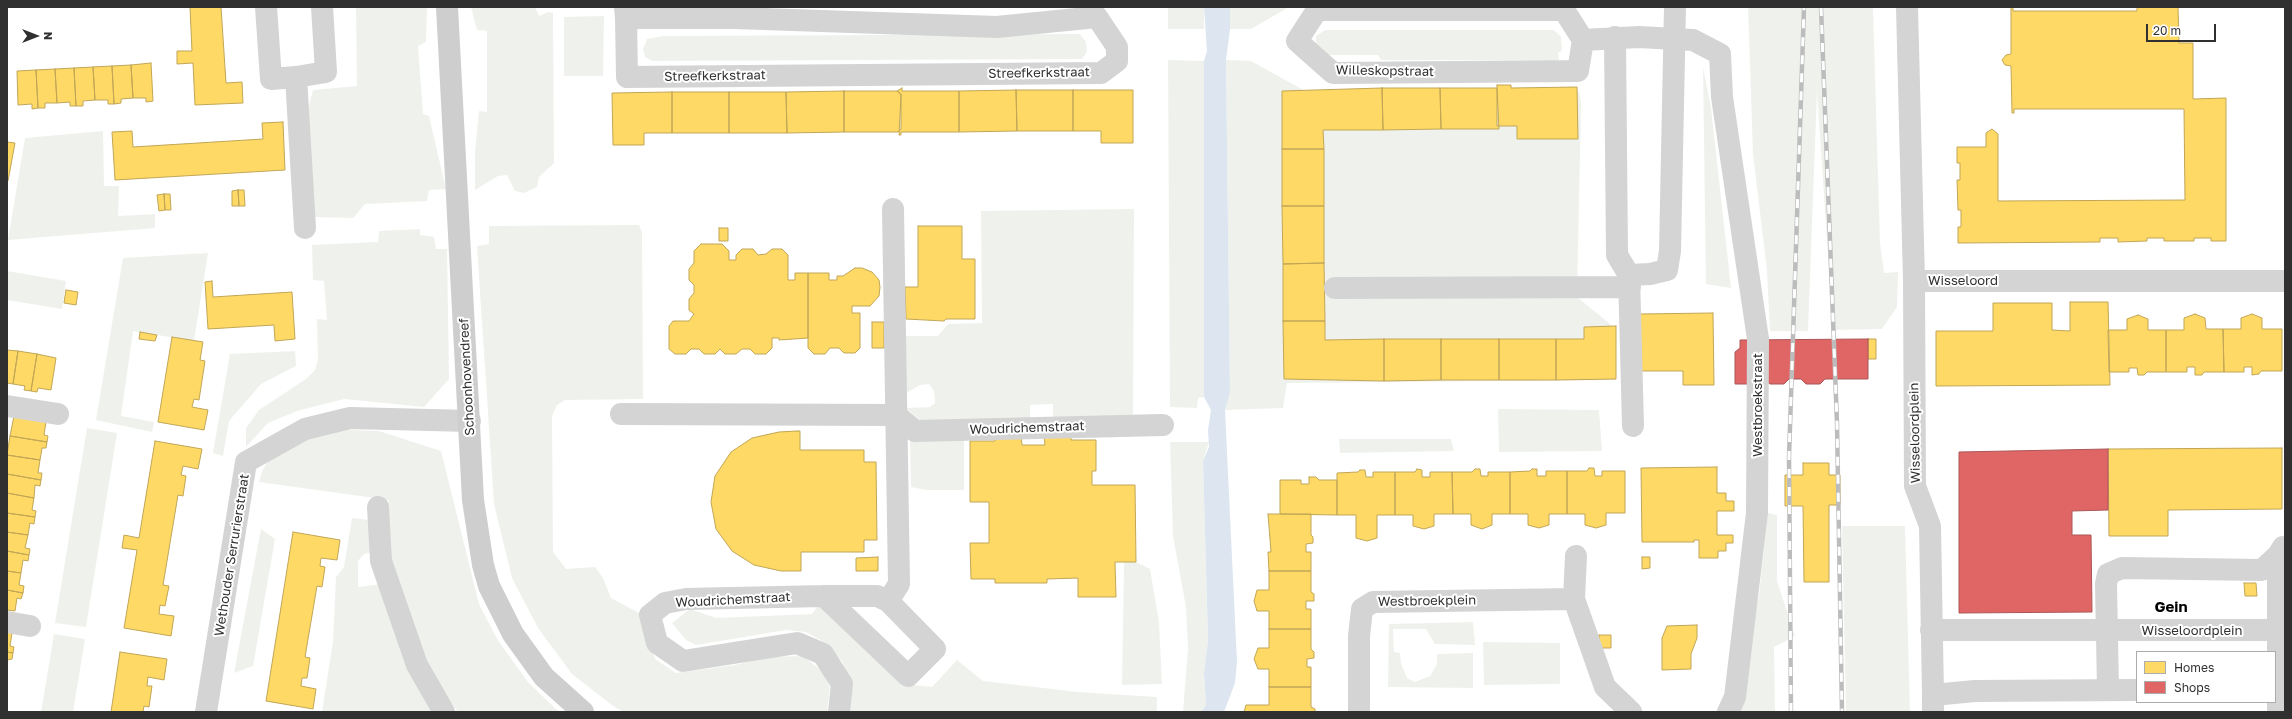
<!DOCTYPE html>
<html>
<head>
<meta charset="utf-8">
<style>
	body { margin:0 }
	#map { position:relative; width:2292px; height:719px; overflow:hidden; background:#fff; font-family:"Golos Text",sans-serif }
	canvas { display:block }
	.frame { position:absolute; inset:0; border:8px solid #303030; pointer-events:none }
	.legend { position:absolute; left:2136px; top:651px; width:140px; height:52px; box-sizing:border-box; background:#fff; border:1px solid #acacac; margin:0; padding:5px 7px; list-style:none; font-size:12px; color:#303030 }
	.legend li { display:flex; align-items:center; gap:8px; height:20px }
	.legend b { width:20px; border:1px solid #acacac }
	.north { position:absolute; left:16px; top:16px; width:40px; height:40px; -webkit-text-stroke:3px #fff; paint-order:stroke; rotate:90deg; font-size:11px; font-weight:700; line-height:16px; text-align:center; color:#303030 }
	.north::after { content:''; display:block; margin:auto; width:14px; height:18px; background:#303030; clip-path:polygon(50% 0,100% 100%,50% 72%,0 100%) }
	.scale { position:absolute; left:2146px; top:24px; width:70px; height:18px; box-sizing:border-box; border:2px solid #303030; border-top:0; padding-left:5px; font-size:12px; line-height:14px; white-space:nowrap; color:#303030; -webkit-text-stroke:3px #fff; paint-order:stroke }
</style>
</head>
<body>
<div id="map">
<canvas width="2292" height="719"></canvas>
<div class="frame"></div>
<ul class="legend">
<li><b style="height:11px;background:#ffd966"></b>Homes</li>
<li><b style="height:11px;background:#e06666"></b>Shops</li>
</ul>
<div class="north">N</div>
<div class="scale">20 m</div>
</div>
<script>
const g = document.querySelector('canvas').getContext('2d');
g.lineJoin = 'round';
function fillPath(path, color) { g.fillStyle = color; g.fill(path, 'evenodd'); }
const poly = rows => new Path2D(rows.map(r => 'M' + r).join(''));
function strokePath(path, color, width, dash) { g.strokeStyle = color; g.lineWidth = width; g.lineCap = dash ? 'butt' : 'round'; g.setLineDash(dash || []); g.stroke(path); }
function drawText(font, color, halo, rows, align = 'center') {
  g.font = font + ' "Golos Text",sans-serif'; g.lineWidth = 4; g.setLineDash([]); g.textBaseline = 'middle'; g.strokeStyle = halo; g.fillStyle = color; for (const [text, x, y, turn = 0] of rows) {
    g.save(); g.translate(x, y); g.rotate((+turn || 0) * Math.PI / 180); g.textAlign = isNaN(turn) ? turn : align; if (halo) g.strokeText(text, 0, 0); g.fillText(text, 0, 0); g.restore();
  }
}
fillPath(poly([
	[356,7,427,7,426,42,418,46,423,114,429,116,446,189,429,190,427,201,365,204,353,218,311,217,306,118,313,90,357,86],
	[471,7,535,7,539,16,548,12,553,13,554,163,539,177,537,187,524,193,515,191,507,175,498,176,475,190,475,152,479,111,487,112,487,31,477,30],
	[1168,7,1204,7,1204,29,1168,29],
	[1230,7,1289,7,1251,29,1230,29],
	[1748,7,1873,7,1880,243,1884,273,1898,272,1897,307,1882,329,1833,330,1817,91,1808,331,1770,331,1767,271,1753,154],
	[604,16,603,76,564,76,564,17],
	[1325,30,1554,30,1561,37,1562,48,1561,52,1558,52,1559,60,1381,60,1378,55,1322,55,1316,46,1316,36],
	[1080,34,1086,42,1087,52,1082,59,652,61,645,57,643,49,647,39,663,36],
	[1168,60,1204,61,1204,397,1198,398,1197,408,1170,407],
	[1226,60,1251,61,1307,92,1579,91,1581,103,1577,297,1615,328,1615,380,1287,383,1283,408,1225,410,1230,393],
	[1703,67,1711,108,1731,288,1706,284],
	[103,131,104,186,119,186,118,216,155,214,155,228,8,240,25,138],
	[1134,209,1133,419,1053,419,1053,404,1030,405,1030,419,921,421,906,408,930,407,935,403,934,391,929,384,920,385,906,393,906,336,938,336,948,324,982,323,981,211],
	[639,225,642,232,643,399,565,400,557,405,552,416,553,552,566,569,595,567,603,578,611,598,643,615,655,659,676,673,735,665,768,657,803,656,822,671,830,688,827,712,624,712,613,706,572,674,538,628,512,578,494,504,477,246,489,244,489,226],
	[420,229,420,235,434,237,436,249,447,249,449,379,424,407,344,399,297,411,268,423,246,447,246,428,259,410,306,379,315,370,318,360,317,319,327,320,324,281,313,280,312,245,376,242,378,243,379,231],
	[208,253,194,341,133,331,121,416,154,422,152,432,96,420,123,258],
	[7,271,66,281,62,309,7,300],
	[295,351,296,366,261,384,229,421,223,456,213,453,230,354],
	[1498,409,1599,410,1602,451,1499,452],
	[87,428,117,433,86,627,55,623],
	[351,430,379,431,441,451,479,604,497,639,528,682,559,712,458,712,433,678,382,550,364,554,358,561,358,587,382,584,444,712,322,712,333,641,336,577,344,567,352,518,386,522,389,500,259,482,263,469,275,452,320,432],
	[910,436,964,437,964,490,925,490,911,487],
	[1339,439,1451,439,1454,451,1340,453],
	[1170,442,1209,442,1203,461,1208,640,1204,673,1206,705,1201,712,1183,712,1188,648,1186,607,1173,536],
	[1768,513,1777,515,1777,581,1795,636,1774,647,1775,712,1736,712,1759,595],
	[1842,526,1905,526,1910,712,1846,712],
	[261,529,275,539,253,666,234,673],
	[1124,562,1136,562,1150,569,1159,622,1162,684,1122,685],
	[817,607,825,607,903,684,932,687,957,660,983,681,1078,692,1157,697,1157,712,848,712,849,678,842,661,822,641,806,632,786,630,696,645,686,640,672,623,690,609,716,618,812,614],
	[1473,622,1475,645,1435,644,1426,629,1393,629,1394,652,1400,653,1401,663,1407,678,1415,682,1430,676,1437,664,1437,654,1473,653,1473,688,1388,687,1389,624],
	[54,634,85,639,73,712,41,712],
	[1483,642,1560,643,1560,684,1484,685]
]), '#eff2ec');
fillPath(poly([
	[1204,7,1230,7,1230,29,1226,60,1230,393,1225,410,1237,662,1235,683,1224,712,1201,712,1206,705,1204,673,1208,640,1203,461,1209,447,1208,430,1211,410,1204,397,1204,61,1207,51]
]), '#dde6f0');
const homes = poly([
	[190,7,221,7,226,83,242,82,243,103,195,105,193,63,177,64,177,51,192,51,190,7],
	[2011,7,2013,7,2013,11,2137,11,2137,7,2178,7,2179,43,2193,43,2193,99,2226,98,2226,241,2211,241,2211,238,2194,238,2194,241,2164,241,2164,238,2147,238,2147,241,2118,242,2118,238,2100,238,2100,242,1958,243,1958,227,1961,227,1961,210,1958,210,1957,180,1960,180,1960,163,1957,163,1957,147,1986,147,1986,133,1992,129,1998,134,1998,201,2185,200,2184,109,2014,109,2014,113,2012,113,2011,66,2005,65,2002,60,2006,55,2011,54,2011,7],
	[151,63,153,101,146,102,146,98,133,98,131,65,151,63],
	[131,65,133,98,121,99,121,103,114,104,112,66,131,65],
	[112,66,114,104,108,104,108,100,95,100,93,67,112,66],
	[93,67,95,100,83,101,83,106,76,106,74,68,93,67],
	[74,68,76,106,70,106,70,102,57,103,55,69,74,68],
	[55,69,57,103,45,103,45,108,38,108,36,70,55,69],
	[36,70,38,108,32,109,32,104,18,105,17,71,36,70],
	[1497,85,1511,85,1511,88,1577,87,1578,139,1517,139,1517,126,1497,126,1497,85],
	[902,88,902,91,959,91,959,132,901,132,901,135,899,135,901,94,897,91,902,88],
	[1382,88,1440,88,1441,129,1383,130,1382,88],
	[1382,88,1383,130,1323,130,1324,149,1282,149,1282,91,1382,88],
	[1440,88,1497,88,1499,129,1441,129,1440,88],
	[1016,90,1073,90,1073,131,1017,131,1016,90],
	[1016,90,1017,131,959,132,959,91,1016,90],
	[1073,90,1133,90,1133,143,1101,143,1101,131,1073,131,1073,90],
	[844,91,897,91,901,94,901,129,898,132,844,132,844,91],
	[844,91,844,132,787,133,786,92,844,91],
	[672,92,729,92,729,133,672,133,672,92],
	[672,92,672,133,644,133,644,145,613,145,612,93,672,92],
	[729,92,786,92,787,133,729,133,729,92],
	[283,122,285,170,115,180,112,132,132,131,133,147,263,139,262,123,283,122],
	[7,142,15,143,8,181,7,181,7,142],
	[1282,149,1324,149,1324,206,1282,206,1282,149],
	[238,190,239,206,232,206,232,191,238,190],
	[238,190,244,190,245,206,239,206,238,190],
	[164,194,165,210,159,211,157,195,164,194],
	[164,194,170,194,171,210,165,210,164,194],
	[1282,206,1324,206,1324,263,1283,264,1282,206],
	[918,226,962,226,962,259,975,259,975,319,946,319,944,321,906,319,905,287,918,287,918,226],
	[719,228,728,228,728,241,719,241,719,228],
	[701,244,722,244,729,251,729,260,736,260,736,255,742,249,753,249,758,255,766,254,772,249,782,249,788,255,788,280,795,280,795,273,808,273,808,338,779,340,779,338,772,338,772,348,766,354,755,354,750,349,742,349,736,354,725,354,720,349,715,354,704,354,699,349,691,349,686,354,675,354,669,349,669,326,673,321,689,321,694,314,689,310,689,299,694,293,694,285,689,280,689,269,694,263,694,251,701,244],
	[1324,263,1325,321,1283,321,1283,264,1324,263],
	[855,268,862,268,872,272,879,280,880,287,879,296,870,306,852,306,852,313,860,313,860,348,855,353,844,353,839,348,830,348,825,354,814,354,808,348,808,273,829,273,829,280,837,280,837,276,843,276,855,268],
	[212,281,213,297,292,292,295,339,275,341,274,325,208,329,205,282,212,281],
	[66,290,78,292,76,305,64,303,66,290],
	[2070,302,2108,302,2110,385,1936,386,1936,331,1993,331,1993,303,2052,303,2052,330,2070,331,2070,302],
	[1713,313,1714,385,1683,385,1683,371,1640,371,1639,314,1713,313],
	[2195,314,2205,318,2206,329,2223,329,2224,372,2204,372,2202,375,2195,375,2195,367,2187,367,2187,372,2166,372,2166,330,2184,330,2184,318,2195,314],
	[2252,314,2262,318,2262,329,2282,329,2282,371,2261,371,2259,374,2252,375,2252,367,2244,367,2244,372,2224,372,2223,329,2241,329,2241,318,2252,314],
	[2138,315,2148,319,2148,330,2166,330,2166,372,2147,372,2144,375,2138,375,2137,368,2129,368,2129,372,2109,372,2108,330,2127,330,2127,319,2138,315],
	[1283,321,1325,321,1325,340,1384,339,1384,381,1284,379,1283,321],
	[872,322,884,322,884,348,872,348,872,322],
	[1616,326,1616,379,1556,380,1556,339,1584,339,1584,327,1616,326],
	[140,332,157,335,155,341,139,339,140,332],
	[172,337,203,342,200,360,205,361,199,400,194,399,192,407,208,410,204,430,158,422,172,337],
	[1384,339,1441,339,1441,380,1384,381,1384,339],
	[1441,339,1499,339,1499,380,1441,380,1441,339],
	[1499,339,1556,339,1556,380,1499,380,1499,339],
	[1868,339,1876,339,1876,359,1868,359,1868,339],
	[7,350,18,351,13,384,7,383,7,350],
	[18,351,37,354,31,391,24,390,25,386,13,384,18,351],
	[37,354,56,358,51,390,38,388,37,392,31,391,37,354],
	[14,416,46,422,44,435,48,436,47,442,10,436,14,416],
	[797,431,800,431,800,450,864,450,864,462,876,462,877,540,864,540,864,552,801,552,801,571,781,571,754,565,732,551,716,529,711,502,715,476,731,452,752,438,779,432,797,431],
	[10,436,47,442,46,448,42,448,40,460,7,455,10,436],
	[1021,436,1022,445,1045,445,1044,436,1071,436,1071,440,1096,440,1096,471,1092,471,1092,485,1135,485,1136,562,1115,562,1116,597,1078,597,1078,578,1047,579,1047,583,995,583,995,579,971,579,970,543,989,543,989,502,970,502,970,441,995,441,995,437,1021,436],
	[155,441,202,449,198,469,183,466,181,475,186,476,183,496,178,495,163,585,169,586,165,606,160,605,159,614,174,616,171,636,124,628,137,550,122,548,124,535,139,538,155,441],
	[2282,448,2282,509,2168,510,2168,536,2109,536,2108,449,2282,448],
	[7,455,40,460,38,473,42,473,41,480,7,474,7,455],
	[1803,463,1829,463,1829,475,1840,475,1840,505,1829,505,1829,582,1804,582,1803,506,1785,506,1785,475,1803,475,1803,463],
	[1717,467,1717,493,1726,493,1726,501,1734,501,1734,511,1717,511,1717,535,1733,535,1733,543,1726,543,1726,551,1718,551,1718,558,1699,558,1699,540,1694,540,1694,542,1642,542,1641,468,1717,467],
	[1589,468,1594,468,1595,476,1602,476,1602,471,1625,471,1625,513,1606,513,1606,525,1596,528,1585,525,1585,514,1567,514,1567,471,1587,471,1589,468],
	[1417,469,1422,470,1422,477,1430,477,1430,472,1452,472,1453,514,1434,514,1434,526,1424,529,1413,526,1413,515,1395,515,1395,472,1415,472,1417,469],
	[1475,469,1480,469,1481,476,1488,476,1488,472,1510,472,1510,514,1492,514,1492,525,1482,529,1471,525,1471,514,1453,514,1452,472,1472,472,1475,469],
	[1532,469,1537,469,1537,476,1546,476,1546,471,1567,471,1567,514,1549,514,1549,525,1539,528,1528,525,1528,514,1510,514,1510,472,1530,471,1532,469],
	[1360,470,1365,470,1366,477,1373,477,1373,472,1395,472,1395,515,1377,515,1377,538,1367,541,1356,538,1356,515,1337,515,1337,473,1358,472,1360,470],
	[7,474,41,480,40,486,35,485,34,498,7,493,7,474],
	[1309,477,1316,477,1319,480,1337,480,1337,515,1280,514,1280,480,1301,480,1301,484,1309,484,1309,477],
	[7,493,34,498,32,510,36,511,35,517,7,513,7,493],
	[7,513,35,517,34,524,30,523,28,535,7,532,7,513],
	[1268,514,1311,514,1311,535,1313,537,1313,543,1306,544,1306,552,1311,552,1311,571,1269,571,1268,552,1271,552,1268,514],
	[7,532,28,535,25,548,30,549,29,555,7,551,7,532],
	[293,532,340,540,337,560,321,558,320,566,325,567,322,587,317,586,305,657,310,658,307,678,302,678,301,686,316,689,313,709,266,701,293,532],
	[7,551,29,555,28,561,23,560,21,573,7,571,7,551],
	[878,557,878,571,856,571,856,558,878,557],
	[1642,557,1650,557,1650,568,1642,569,1642,557],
	[7,571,21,573,19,585,24,586,23,593,7,590,7,571],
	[1269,571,1311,571,1311,592,1314,594,1314,601,1306,601,1306,609,1311,609,1311,629,1269,629,1269,611,1257,611,1254,601,1257,590,1269,590,1269,571],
	[2244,583,2256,583,2257,596,2245,596,2244,583],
	[7,590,23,593,21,599,17,598,15,611,7,610,7,590],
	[1697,625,1697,638,1691,654,1691,669,1662,670,1662,638,1667,626,1697,625],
	[1269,629,1311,629,1311,649,1314,652,1314,658,1307,659,1307,667,1311,667,1311,687,1269,687,1269,669,1258,669,1254,659,1258,648,1269,648,1269,629],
	[7,632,12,633,10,646,14,647,13,653,7,652,7,632],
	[1599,635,1611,635,1611,648,1599,648,1599,635],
	[7,652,13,653,12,659,7,660,7,652],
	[120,652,167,659,164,680,148,677,147,686,152,686,149,707,144,706,143,712,111,712,120,652],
	[1269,687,1311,687,1311,707,1315,709,1315,712,1244,712,1246,705,1269,705,1269,687]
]);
fillPath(homes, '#ffd966');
strokePath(homes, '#c1a656', 1);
const shops = poly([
	[1868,339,1868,379,1825,379,1820,384,1806,384,1801,379,1789,379,1784,384,1770,384,1765,380,1748,384,1735,384,1735,352,1740,348,1740,340,1868,339],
	[2108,449,2108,510,2072,511,2072,535,2091,535,2092,612,1959,613,1959,452,2108,449]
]);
fillPath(shops, '#e06666');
strokePath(shops, '#ab5656', 1);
strokePath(poly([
	[266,7,271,79,296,77],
	[625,7,626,18,627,77,1101,73,1117,61,1117,47,1097,17,997,27,734,18,626,18],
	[1907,7,1914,281,2285,281],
	[1317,10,1564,10,1583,40,1578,71,1333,73,1297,41,1317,10],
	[1615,37,1617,255,1629,275,1650,274,1667,270,1670,251,1675,7],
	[1583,40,1639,37,1693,40,1720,54,1722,97,1758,339,1757,513,1735,697,1728,712],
	[305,228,296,77,326,72,322,7],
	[1629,275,1633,426],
	[1914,281,1915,486,1930,526,1933,695],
	[1335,288,1630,287],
	[7,406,58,414],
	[621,414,896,415,915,431,1163,425],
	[378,507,381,561,417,665,444,712],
	[1576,556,1574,599,1605,687,1631,712],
	[824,596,908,676,935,649,888,601,877,596,824,596,686,599,665,603,650,615,657,643,683,661,797,643,823,654,842,684,839,712],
	[888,601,899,584,893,209],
	[7,622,30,626],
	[1931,630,2278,630],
	[2108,689,2106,584,2108,574,2122,568,2262,570,2278,555],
	[206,712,246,462,305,429,350,418,470,421],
	[1359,712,1359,636,1362,609,1373,602,1574,599],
	[1933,712,1933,695,1975,691,2137,690],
	[2278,712,2278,555,2283,547]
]), '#d4d4d4', 22);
strokePath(poly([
	[447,7,473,500,483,565,489,586,513,634,544,677,583,712]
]), '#cecece', 22);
const rail = poly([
	[1821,7,1837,423,1842,712],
	[1791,712,1789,457,1804,7]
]);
strokePath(rail, '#bcbcbc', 4.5);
strokePath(rail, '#fff', 3, [9]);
drawText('13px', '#303030', '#fff', [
	["Willeskopstraat",1385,71,1],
	["Streefkerkstraat",1039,73,-1],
	["Streefkerkstraat",715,76,-1],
	["Wisseloord",1963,281],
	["Schoonhovendreef",467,377,-93],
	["Westbroekstraat",1758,405,-90],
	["Woudrichemstraat",1027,428,-2],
	["Wisseloordplein",1915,433,-91],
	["Wethouder Serrurierstraat",232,555,-81],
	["Woudrichemstraat",733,600,-3],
	["Westbroekplein",1427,601,-1],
	["Wisseloordplein",2192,631]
]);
drawText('bold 15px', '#000', '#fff', [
	["Gein",2171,607]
]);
</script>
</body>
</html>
